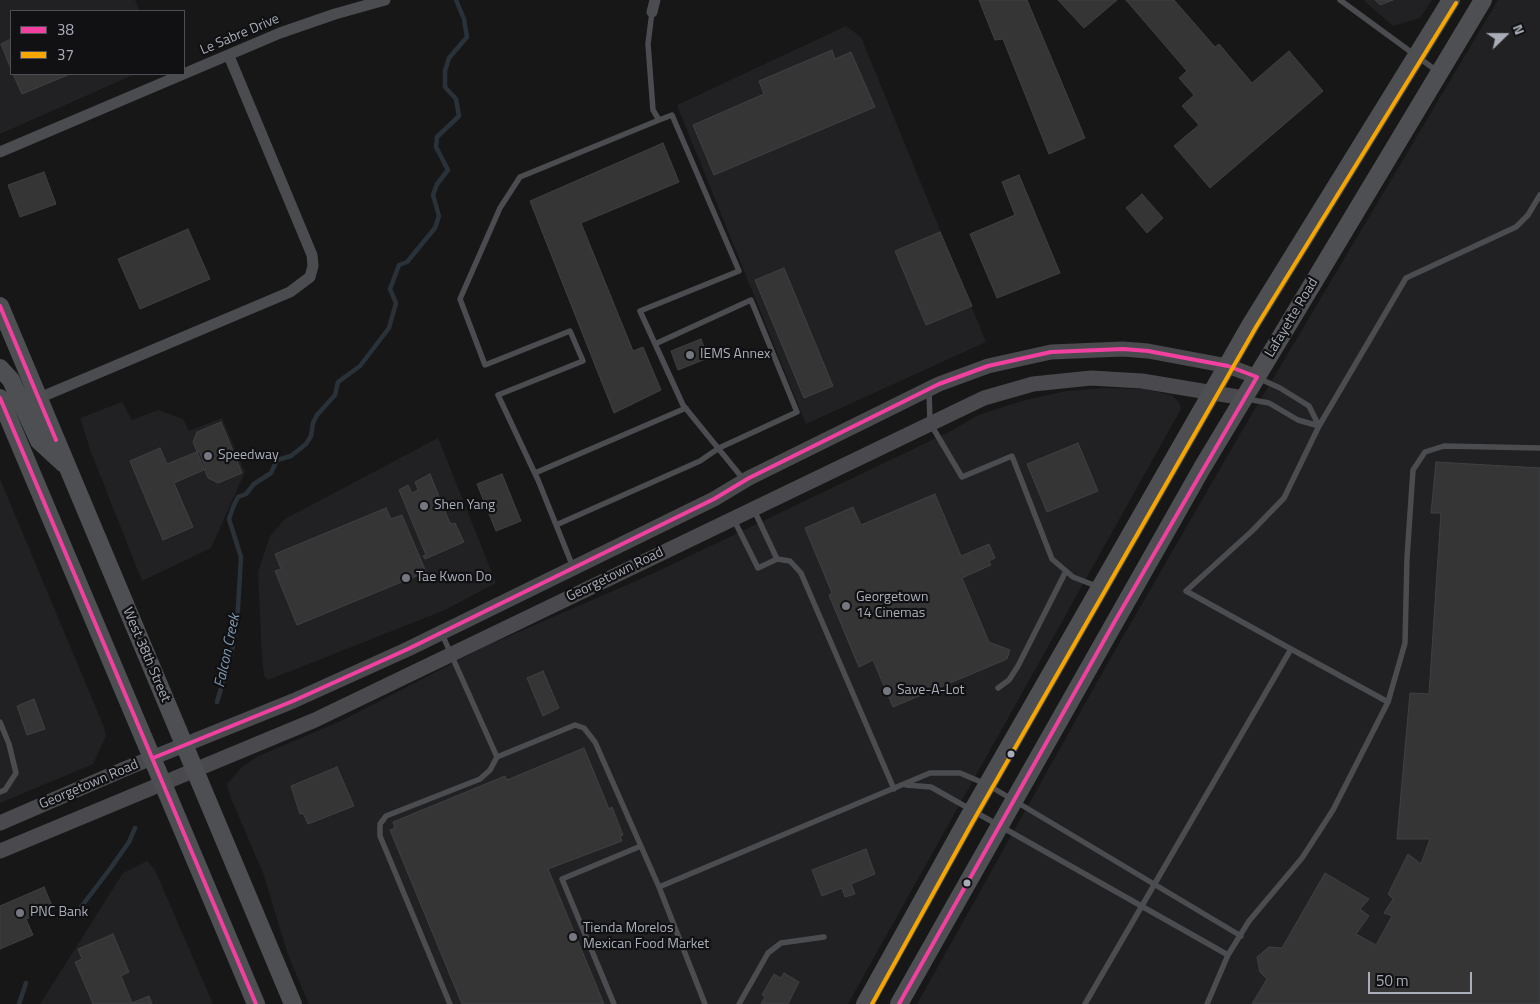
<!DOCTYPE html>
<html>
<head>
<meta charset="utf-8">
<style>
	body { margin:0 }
	#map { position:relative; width:1540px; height:1004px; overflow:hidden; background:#171717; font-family:"Titillium Web",sans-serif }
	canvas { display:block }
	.legend { position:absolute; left:10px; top:10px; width:175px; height:65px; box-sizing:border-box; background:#111113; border:1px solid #4d4f55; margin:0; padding:6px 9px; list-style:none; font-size:15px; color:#a8adb8 }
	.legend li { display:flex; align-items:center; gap:10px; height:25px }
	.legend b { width:25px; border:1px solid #4d4f55 }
	.north { position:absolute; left:1480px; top:10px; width:50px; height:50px; -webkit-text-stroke:4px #111113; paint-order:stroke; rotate:68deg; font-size:14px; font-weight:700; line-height:20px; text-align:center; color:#a8adb8 }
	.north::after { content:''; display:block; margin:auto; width:18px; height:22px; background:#a8adb8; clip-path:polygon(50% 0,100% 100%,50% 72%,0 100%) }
	.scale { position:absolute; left:1368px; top:972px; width:104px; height:22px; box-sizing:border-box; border:2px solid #a8adb8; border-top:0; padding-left:6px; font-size:15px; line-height:18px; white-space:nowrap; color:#a8adb8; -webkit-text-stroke:4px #111113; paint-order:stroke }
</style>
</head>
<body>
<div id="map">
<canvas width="1540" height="1004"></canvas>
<ul class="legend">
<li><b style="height:6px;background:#f240a1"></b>38</li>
<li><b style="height:6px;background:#f7a600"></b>37</li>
</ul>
<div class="north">N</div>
<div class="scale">50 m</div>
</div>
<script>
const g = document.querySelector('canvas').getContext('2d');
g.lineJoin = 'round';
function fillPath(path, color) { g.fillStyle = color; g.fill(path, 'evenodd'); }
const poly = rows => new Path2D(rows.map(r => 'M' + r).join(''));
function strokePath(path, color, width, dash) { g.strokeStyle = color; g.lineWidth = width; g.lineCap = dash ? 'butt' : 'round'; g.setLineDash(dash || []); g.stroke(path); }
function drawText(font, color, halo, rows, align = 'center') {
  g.font = font + ' "Titillium Web",sans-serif'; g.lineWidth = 4.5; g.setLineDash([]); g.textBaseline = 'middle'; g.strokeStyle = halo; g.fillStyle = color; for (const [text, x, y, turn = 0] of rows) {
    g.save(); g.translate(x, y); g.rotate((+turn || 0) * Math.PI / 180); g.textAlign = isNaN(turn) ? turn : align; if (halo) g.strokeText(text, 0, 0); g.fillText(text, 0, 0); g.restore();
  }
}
fillPath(poly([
	[0,0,135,0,140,11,11,11,11,74,135,74,0,134],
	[1363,0,1432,0,1420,18,1393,26],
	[1498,0,1540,0,1540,1004,917,1004,1106,666,1243,429],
	[846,26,861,37,986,342,806,424,677,105],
	[1103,388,1144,389,1171,395,1179,402,1181,409,848,1004,309,1004,288,955,263,873,230,796,227,784,241,768,258,756,341,721,484,647,654,573,953,430,978,415,1025,400,1067,391],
	[122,402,132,420,158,410,183,419,189,431,222,418,245,472,211,548,142,581,91,452,80,418],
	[438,438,496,583,445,610,268,680,264,676,262,658,258,572,270,536,285,519],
	[0,479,104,727,106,736,93,764,0,803],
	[147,861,155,870,213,1004,40,1004,123,873]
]), '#212123');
strokePath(poly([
	[217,702,231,655,237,624,241,557,229,519,234,505,238,497,246,494,254,484,271,473,277,460,291,456,306,444,311,436,313,423,317,415,335,395,338,382,360,366,389,328,396,303,390,289,399,265,407,262,435,228,439,216,433,195,437,184,448,170,436,147,437,137,459,116,456,99,445,87,445,71,449,58,467,37,464,19,456,0],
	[81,907,110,869,129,842,135,828],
	[19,1004,26,983]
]), '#2a3239', 4.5);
const building = poly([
	[979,0,1027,0,1085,138,1049,154,1003,39,995,40,979,0],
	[1058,0,1117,0,1084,28,1058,0],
	[1126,0,1174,0,1215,47,1219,44,1252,83,1289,51,1323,91,1210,188,1174,146,1199,125,1182,106,1194,95,1179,78,1187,71,1126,0],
	[1375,0,1393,0,1380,5,1375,0],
	[11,39,11,69,1,44,11,39],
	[832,50,835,59,851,52,875,107,714,175,693,125,764,94,759,81,832,50],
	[13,74,70,74,22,94,13,74],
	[663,143,679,182,581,223,633,351,643,347,661,390,614,413,530,201,663,143],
	[44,172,56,204,20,217,8,185,44,172],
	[1019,175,1060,273,997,298,970,234,1015,215,1002,182,1019,175],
	[1142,194,1163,218,1147,233,1126,208,1142,194],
	[188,229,210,279,140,309,118,259,188,229],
	[940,232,972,306,926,325,895,251,940,232],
	[784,268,833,386,804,398,755,280,784,268],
	[701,339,708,358,678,370,671,351,701,339],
	[221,422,242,473,218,483,208,478,193,442,197,432,221,422],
	[1078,443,1098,491,1047,512,1027,464,1078,443],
	[160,448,167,464,199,451,206,469,174,483,193,527,163,540,130,461,160,448],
	[1436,462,1540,468,1540,1004,1252,1004,1267,979,1260,972,1257,957,1269,947,1282,948,1325,873,1369,899,1360,909,1369,916,1356,934,1376,945,1392,916,1384,913,1393,899,1388,894,1408,854,1421,864,1430,839,1397,839,1410,693,1429,694,1441,513,1431,513,1436,462],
	[430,474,449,521,452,524,455,523,464,542,425,559,423,556,426,555,399,490,408,485,412,493,418,490,415,482,430,474],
	[502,474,521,521,496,531,477,484,502,474],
	[935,494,961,556,989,544,995,558,989,561,991,565,962,578,989,642,1010,650,1007,659,893,707,873,660,859,667,829,595,832,593,805,528,853,507,861,525,935,494],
	[386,508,391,519,402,515,426,572,297,625,275,571,281,569,275,554,386,508],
	[543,671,559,708,543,716,527,678,543,671],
	[34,699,45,729,27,735,17,706,34,699],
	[584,748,609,809,612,807,623,835,620,836,622,841,548,869,604,1004,462,1004,390,830,395,828,393,822,505,776,507,780,584,748],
	[337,767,354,806,308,824,303,813,300,814,291,786,337,767],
	[866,849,875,874,851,884,855,894,845,897,842,888,822,896,812,870,866,849],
	[44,887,53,908,26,919,33,935,0,949,0,906,44,887],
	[113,934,129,972,121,976,132,1003,149,996,152,1004,93,1004,75,962,82,959,78,949,113,934],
	[784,973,799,982,788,1004,761,1004,765,997,762,995,774,974,781,978,784,973]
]);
fillPath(building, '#353536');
strokePath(building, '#3f4043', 1);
strokePath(poly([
	[1340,0,1437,71],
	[659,120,672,115,739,271,640,311,683,405,744,480],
	[1258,378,1280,388,1309,406,1319,426],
	[929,389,930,423,962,477,1012,456,1052,559,1073,577,1099,587],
	[1247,399,1269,403,1298,420,1319,426],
	[535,473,686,408],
	[734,520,758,568,777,559,754,510],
	[556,525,700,461,719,448,797,412,751,300,655,344],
	[777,559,790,561,801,573,894,789],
	[573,567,538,480,498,395,583,361,570,331,485,365,460,299,500,208,520,177,659,120,653,110,648,44,652,12],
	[442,634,497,757,575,725,584,728,595,742,659,887],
	[1291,649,1186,591,1252,531,1284,498,1319,426,1406,278,1516,227,1528,215,1540,195],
	[998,688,1009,680,1018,666,1066,571],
	[0,722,9,744,16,773,5,790,0,792],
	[906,785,931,787,1228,955],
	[450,1004,380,836,380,824,386,816,480,779,490,770,497,757],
	[614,1004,562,879,641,846],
	[705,1004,659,887,930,773,960,773,988,785,1241,936],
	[739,1004,768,953,781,943,824,937],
	[1085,1004,1291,649,1388,702],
	[1207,1004,1228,955,1249,921,1302,858,1333,810,1388,702,1405,643,1407,558,1413,470,1425,452,1444,446,1540,448]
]), '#4b4c50', 5.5);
strokePath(poly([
	[652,12,655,0],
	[0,152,280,33,335,14,385,0],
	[39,398,290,292,310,277,313,266,312,255,229,56]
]), '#4b4c50', 11);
strokePath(poly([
	[0,823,127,768,293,701,408,649,714,499,749,478,939,384,988,366,1051,352,1123,349,1148,351,1228,366,1257,377],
	[0,851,315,720,984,398,1033,384,1091,378,1142,381,1244,398]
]), '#4a4a4e', 15);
strokePath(poly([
	[0,306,293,1004],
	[0,368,11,380,39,441,64,464],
	[0,398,256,1004],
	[865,1004,967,820,1251,324,1451,0],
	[899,1004,1202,468,1483,0]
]), '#4d4f52', 18);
strokePath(poly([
	[0,306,56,440],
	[0,398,256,1004],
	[153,758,293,701,408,649,714,499,749,478,939,384,988,366,1051,352,1123,349,1148,351,1228,366,1257,377,1115,621,899,1004]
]), '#f240a1', 4);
strokePath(poly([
	[872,1004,972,823,1256,327,1456,3]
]), '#f7a600', 4);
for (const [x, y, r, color] of [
	[690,355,5,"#757880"],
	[208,456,5,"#757880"],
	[424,506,5,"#757880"],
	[406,578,5,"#757880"],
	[846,606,5,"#757880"],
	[887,691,5,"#757880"],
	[1011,754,4.5,"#a8adb8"],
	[967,883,4.5,"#a8adb8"],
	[20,913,5,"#757880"],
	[573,937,5,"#757880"]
]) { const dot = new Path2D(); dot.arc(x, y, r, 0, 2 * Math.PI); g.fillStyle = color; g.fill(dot); strokePath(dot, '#111113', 2); }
drawText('14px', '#a8adb8', '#111113', [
	["Le Sabre Drive",240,35,-23],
	["Lafayette Road",1292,318,-59],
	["Georgetown Road",615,575,-26],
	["West 38th Street",146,655,67],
	["Georgetown Road",89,785,-23]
]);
drawText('14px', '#a8adb8', '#111113', [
	["IEMS Annex",700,355],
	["Speedway",218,456],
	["Shen Yang",434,506],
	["Tae Kwon Do",416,578],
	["Georgetown",856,598],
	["14 Cinemas",856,614],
	["Save-A-Lot",897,691],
	["PNC Bank",30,913],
	["Tienda Morelos",583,929],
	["Mexican Food Market",583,945]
], 'left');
drawText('italic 15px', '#7f9bb3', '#111113', [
	["Falcon Creek",228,651,-78]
]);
</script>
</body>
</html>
